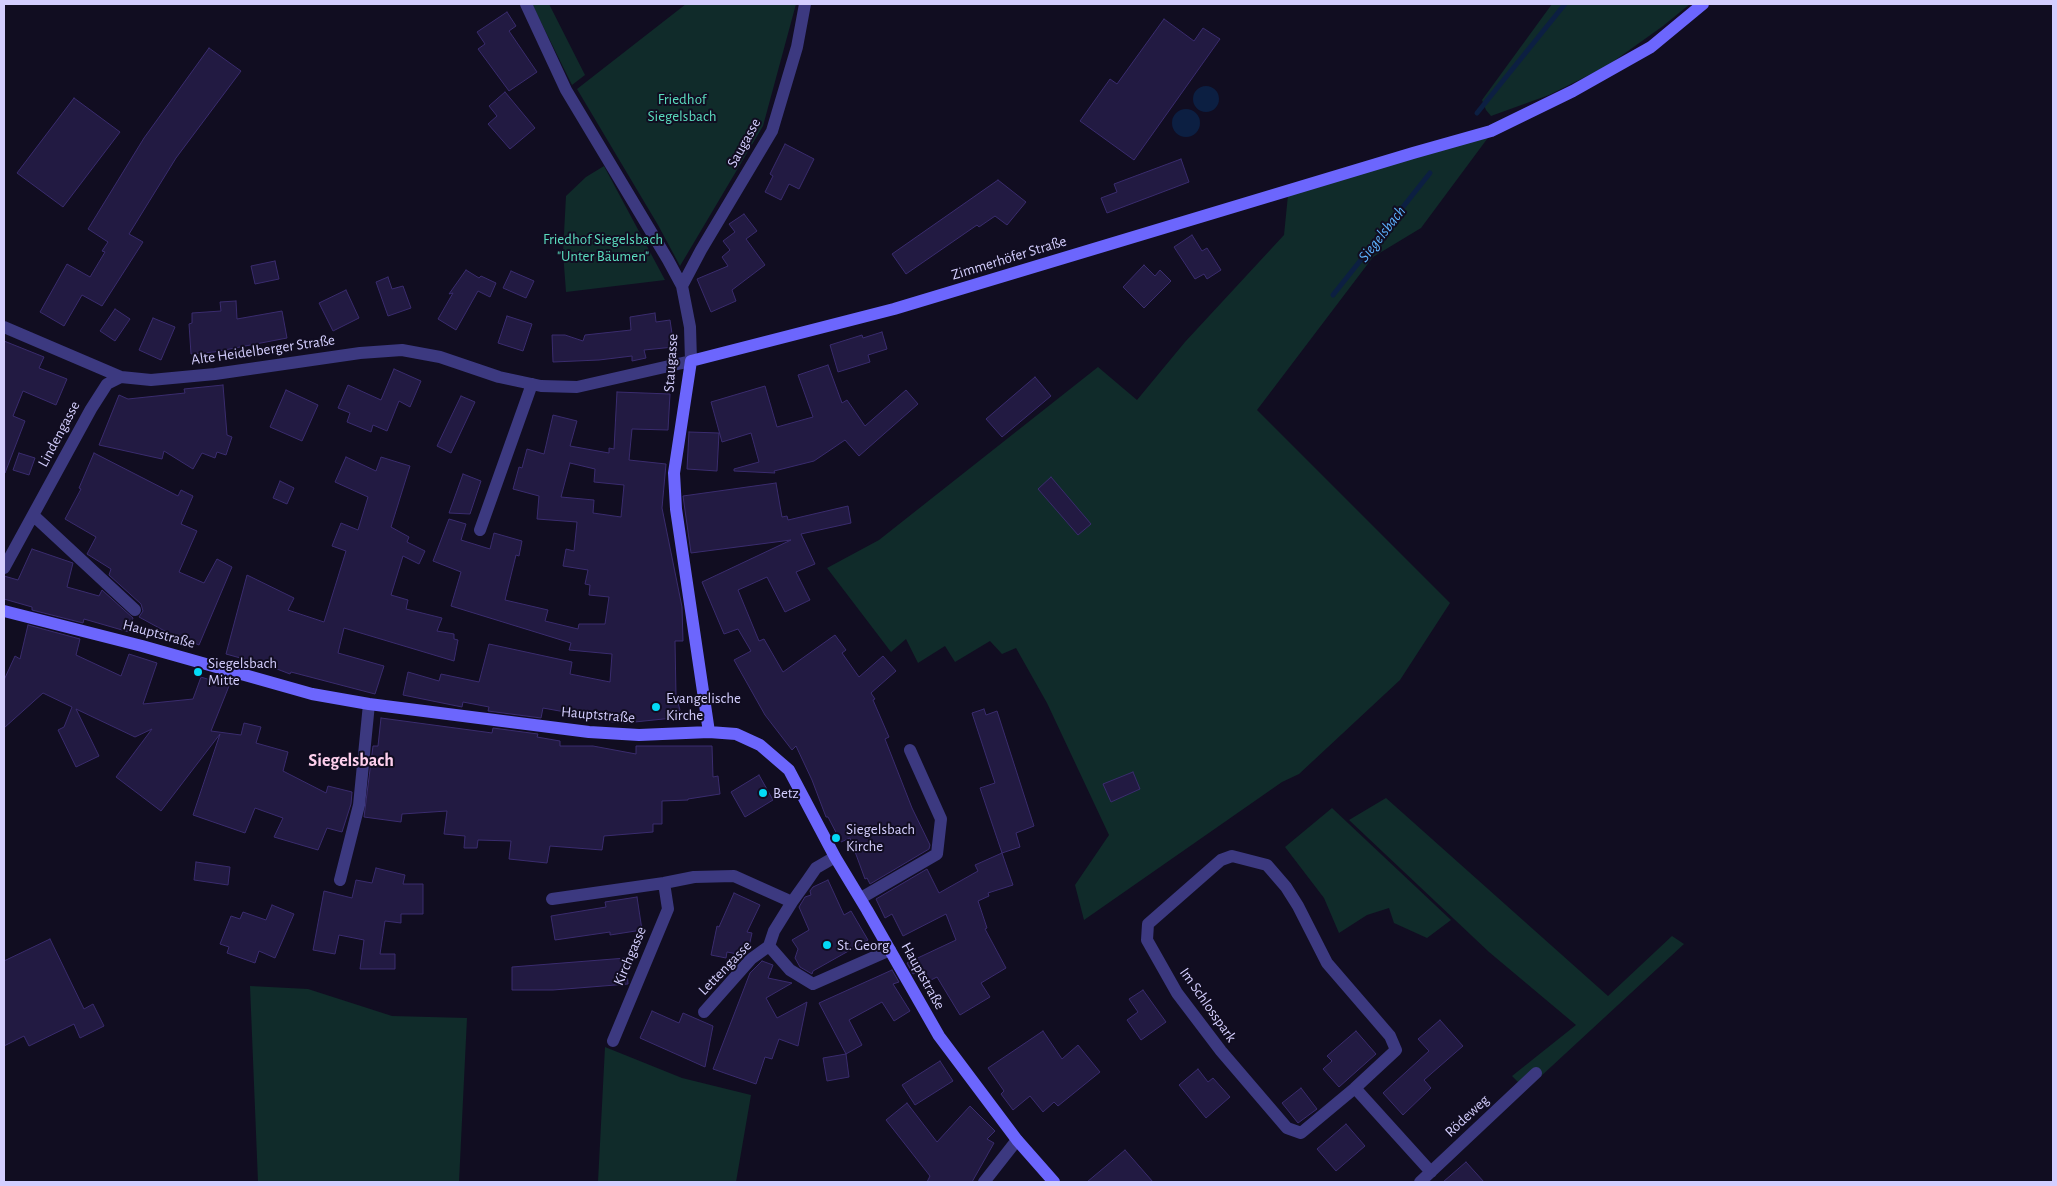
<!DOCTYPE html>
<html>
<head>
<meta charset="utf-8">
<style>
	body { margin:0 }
	#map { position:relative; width:2057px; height:1186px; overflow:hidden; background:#110d21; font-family:"Alegreya Sans",sans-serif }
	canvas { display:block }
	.frame { position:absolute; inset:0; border:5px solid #d4cefe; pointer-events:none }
</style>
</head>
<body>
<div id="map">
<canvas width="2057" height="1186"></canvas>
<div class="frame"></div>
</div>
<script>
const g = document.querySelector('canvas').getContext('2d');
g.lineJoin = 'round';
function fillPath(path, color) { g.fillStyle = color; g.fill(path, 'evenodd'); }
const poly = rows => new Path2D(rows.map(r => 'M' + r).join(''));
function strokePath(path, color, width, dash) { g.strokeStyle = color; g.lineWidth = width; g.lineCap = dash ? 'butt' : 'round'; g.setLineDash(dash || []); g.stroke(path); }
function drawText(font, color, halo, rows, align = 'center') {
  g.font = font + ' "Alegreya Sans",sans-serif'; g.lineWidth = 4; g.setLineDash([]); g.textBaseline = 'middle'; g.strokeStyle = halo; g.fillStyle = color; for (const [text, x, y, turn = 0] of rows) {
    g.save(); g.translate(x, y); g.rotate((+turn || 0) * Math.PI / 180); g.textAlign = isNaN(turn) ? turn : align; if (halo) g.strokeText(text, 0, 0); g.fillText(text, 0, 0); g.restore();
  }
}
fillPath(poly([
	[532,4,549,4,585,75,572,85],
	[686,4,796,4,763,126,680,266,658,225,577,89],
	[1552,4,1690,4,1663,26,1607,66,1549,95,1491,116,1486,110,1482,100],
	[1490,135,1421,228,1373,257,1257,410,1450,603,1400,680,1299,774,1282,782,1084,920,1075,885,1109,835,1047,703,1016,648,1002,654,990,641,955,662,945,646,918,663,906,639,891,652,827,568,879,540,1098,367,1137,400,1185,342,1284,235,1288,195],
	[604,166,665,280,566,292,563,252,566,196,586,177],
	[1386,798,1608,996,1672,936,1684,944,1526,1090,1512,1076,1576,1025,1489,952,1349,820],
	[1332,808,1451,920,1427,938,1394,923,1389,908,1367,915,1339,933,1324,898,1285,847],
	[250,986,308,989,392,1016,467,1018,459,1182,258,1182],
	[605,1047,682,1078,751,1095,736,1182,598,1182]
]), '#102b2a');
fillPath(poly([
	'1193 99a13 13 0 1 1 26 0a13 13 0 1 1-26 0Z',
	'1172 123a14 14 0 1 1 28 0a14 14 0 1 1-28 0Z'
]), '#0c1f42');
strokePath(poly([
	[1477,113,1565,4],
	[1333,295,1430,173]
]), '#0c1f42', 5);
const building = poly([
	[507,12,516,26,509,31,537,72,509,91,478,49,485,44,477,32,507,12],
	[1164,19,1194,41,1203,28,1220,39,1134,160,1080,121,1110,79,1117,84,1164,19],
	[209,48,241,71,176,158,129,234,143,242,102,306,82,295,64,326,40,312,67,264,90,277,105,252,102,251,108,242,88,229,144,138,209,48],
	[505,92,535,128,510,149,488,124,497,116,489,106,505,92],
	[74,98,120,132,63,207,17,173,74,98],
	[785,144,814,159,799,189,789,184,781,200,765,192,773,176,770,174,785,144],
	[1181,159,1189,182,1107,213,1101,198,1117,192,1114,184,1181,159],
	[998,180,1026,202,1007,225,995,216,979,227,977,225,906,274,892,254,998,180],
	[744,214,757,231,746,239,765,265,732,290,736,301,711,312,697,279,728,266,722,257,730,250,723,241,735,232,729,224,744,214],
	[1192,235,1202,251,1207,248,1221,270,1207,279,1204,274,1195,279,1174,247,1192,235],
	[275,261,279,279,255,284,251,266,275,261],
	[1144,265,1155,276,1160,270,1171,281,1144,308,1123,287,1144,265],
	[466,270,479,278,481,276,496,283,490,297,478,291,456,330,438,319,453,293,449,294,466,270],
	[511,271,534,281,526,298,503,288,511,271],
	[388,277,392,289,403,286,411,308,388,316,376,282,388,277],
	[346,290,359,318,333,331,319,303,346,290],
	[236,301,237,319,282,311,287,338,214,352,191,354,189,324,192,323,192,313,221,311,220,302,236,301],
	[115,309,130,319,115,341,100,331,115,309],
	[655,313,656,322,670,320,674,347,644,350,646,358,632,361,632,356,599,360,553,362,552,335,565,335,583,341,585,335,631,330,630,317,655,313],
	[507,316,532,324,523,351,498,343,507,316],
	[153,318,175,327,161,360,139,350,153,318],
	[882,332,887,349,868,355,870,362,838,372,830,345,862,335,863,338,882,332],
	[4,341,44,357,39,368,67,379,56,405,23,391,13,416,25,421,5,473,4,341],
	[828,365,842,403,847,400,865,426,906,390,918,404,859,456,845,440,814,461,774,471,775,473,734,471,734,469,759,462,751,433,722,442,711,402,765,386,777,427,813,417,798,375,828,365],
	[394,369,421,381,410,407,399,401,387,431,373,425,371,432,347,422,350,413,338,408,348,385,381,400,394,369],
	[1035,377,1051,396,1002,437,986,419,1035,377],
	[223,385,227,435,232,437,226,455,217,452,215,458,202,453,193,469,164,451,162,459,99,445,119,395,128,399,185,393,184,389,223,385],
	[286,390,318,405,302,441,270,427,286,390],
	[617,392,670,394,668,430,632,429,629,460,666,464,662,508,682,607,683,641,675,641,676,696,680,710,673,718,625,723,604,721,604,719,543,708,541,718,488,711,489,707,463,702,462,707,403,695,408,672,439,681,441,674,479,682,489,644,572,662,570,674,610,682,612,654,569,650,571,643,451,606,461,572,433,561,449,519,466,524,461,540,490,549,494,533,522,541,519,556,516,555,505,600,548,610,545,621,578,629,579,624,605,624,609,597,589,595,590,585,585,584,588,570,563,566,566,549,574,551,577,522,537,519,539,496,513,489,519,467,522,468,527,449,544,454,553,415,577,421,570,446,609,453,609,448,614,449,617,392],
	[570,463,595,469,594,482,624,485,621,517,593,513,594,500,561,497,570,463],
	[461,396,475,402,451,453,437,446,461,396],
	[689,432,719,433,717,471,687,469,689,432],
	[19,453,35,458,29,475,13,470,19,453],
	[94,453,178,496,181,490,193,496,181,524,197,531,179,572,204,583,217,559,232,567,199,645,173,634,172,635,139,617,143,611,141,604,109,575,111,569,87,554,96,537,65,519,81,489,79,488,94,453],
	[346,457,376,471,381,457,410,466,391,527,409,537,407,542,425,551,419,564,403,556,391,595,408,600,406,609,442,618,437,631,454,634,454,639,458,640,454,661,344,628,338,653,384,666,375,694,291,672,290,674,269,666,226,654,247,575,294,598,288,610,324,622,346,551,332,546,341,523,358,530,368,497,335,482,346,457],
	[463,474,481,481,470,514,449,513,463,474],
	[1051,477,1091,524,1078,535,1038,489,1051,477],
	[280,481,294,488,287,504,273,498,280,481],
	[776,483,782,517,787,516,788,520,848,506,851,523,801,534,815,564,796,572,810,600,785,612,767,577,738,590,759,641,764,639,783,672,835,635,846,650,842,653,859,677,883,656,896,671,871,693,875,699,873,700,889,737,885,739,912,808,930,845,929,849,870,884,867,878,865,879,850,838,841,842,828,817,826,817,812,780,796,746,792,750,765,715,734,660,751,651,738,629,724,634,702,582,791,540,691,553,683,496,776,483],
	[32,549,73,563,67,587,99,596,102,590,133,618,129,632,84,619,83,623,32,610,32,607,4,599,4,576,18,580,32,549],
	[28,625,80,639,76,655,121,676,129,654,157,663,143,704,193,699,201,677,229,686,211,731,241,735,244,723,261,727,256,743,288,752,283,771,326,793,328,786,352,792,351,804,342,832,327,828,318,850,274,837,283,818,255,808,245,833,193,815,220,734,161,811,116,777,152,729,135,737,76,709,99,756,76,767,58,730,64,727,72,707,43,693,4,728,4,680,15,656,20,659,28,625],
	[984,709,986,715,997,711,1034,826,1016,833,1020,847,1002,853,980,788,995,783,972,713,984,709],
	[381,718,485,732,492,733,493,728,538,734,537,737,560,741,560,746,593,746,636,754,636,746,712,746,713,777,718,776,720,794,688,799,688,800,662,801,662,824,653,824,653,832,604,836,602,850,550,846,547,863,509,859,511,841,478,840,477,848,464,848,465,836,444,834,447,811,402,814,401,822,364,817,373,746,378,746,381,718],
	[1133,772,1140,789,1111,802,1103,784,1133,772],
	[759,775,773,800,745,817,731,792,759,775],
	[1002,853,1013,885,988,893,989,896,978,901,987,928,985,929,1006,968,981,983,990,997,960,1015,937,977,923,984,918,972,913,974,907,963,956,940,946,914,903,936,892,914,885,918,876,899,927,869,939,893,978,871,975,865,1002,853],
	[196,862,230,867,228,885,194,880,196,862],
	[376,868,405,875,403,884,423,884,423,914,401,914,401,923,385,921,380,954,395,954,395,969,360,969,364,940,339,935,335,954,313,950,324,891,352,898,356,880,372,883,376,868],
	[828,880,844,915,851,911,868,940,813,971,812,974,800,967,795,958,798,949,792,940,809,930,799,907,805,897,811,895,810,891,813,887,828,880],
	[734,893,760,905,747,932,752,933,748,951,743,955,727,952,726,958,711,955,717,926,719,927,734,893],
	[637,897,642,930,610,935,610,932,555,940,551,916,606,907,605,902,637,897],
	[272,905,294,914,275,958,259,951,255,963,227,953,229,947,220,944,231,916,240,919,243,912,266,920,272,905],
	[50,939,84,1009,93,1004,104,1026,80,1038,74,1024,29,1046,24,1036,4,1046,4,961,50,939],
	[626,958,628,984,553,990,512,990,512,967,626,958],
	[762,961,773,965,768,978,792,983,766,998,777,1018,807,1002,798,1046,779,1039,772,1059,765,1057,756,1084,713,1069,750,973,762,961],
	[892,970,899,982,893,984,910,1011,894,1021,882,1002,849,1020,862,1045,846,1054,819,1003,892,970],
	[1143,990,1166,1022,1141,1040,1127,1020,1138,1012,1129,999,1143,990],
	[652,1011,679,1023,683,1013,713,1026,705,1067,640,1038,652,1011],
	[1440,1020,1463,1046,1424,1080,1431,1088,1403,1115,1383,1093,1429,1051,1418,1039,1440,1020],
	[1043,1031,1062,1059,1078,1045,1100,1072,1058,1106,1054,1102,1043,1112,1030,1096,1013,1110,1001,1094,1004,1091,988,1068,1043,1031],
	[1356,1031,1376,1054,1339,1087,1323,1069,1332,1061,1327,1056,1356,1031],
	[846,1054,849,1077,827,1081,823,1058,846,1054],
	[940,1061,953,1081,915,1105,902,1085,940,1061],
	[1198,1069,1208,1082,1213,1078,1230,1097,1206,1118,1179,1085,1198,1069],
	[1301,1088,1317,1109,1298,1123,1282,1103,1301,1088],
	[907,1103,937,1142,970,1106,995,1131,987,1139,994,1143,972,1182,927,1182,930,1176,886,1120,907,1103],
	[1346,1124,1365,1146,1336,1171,1317,1149,1346,1124],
	[1125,1150,1153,1182,1087,1182,1125,1150],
	[1466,1162,1484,1182,1443,1182,1466,1162]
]);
fillPath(building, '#221a42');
strokePath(building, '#3a2c6e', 1);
strokePath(poly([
	[682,286,701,250,772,131,797,47,805,4],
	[4,327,121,377,151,380,215,374,360,353,402,350,440,357,499,377,541,386,577,387,691,361,690,327,682,286,668,260,566,90,526,4],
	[34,516,135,610],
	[480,530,532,384],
	[4,568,91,409,107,384,121,377],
	[835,857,816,868,807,881,792,902,774,931,769,946,790,970,813,984,890,950],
	[340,880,359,805,369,704],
	[861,898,937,854,941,819,910,750],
	[552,899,664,883,694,877,734,876,792,902],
	[704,1012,751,959,769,946],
	[613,1041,668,909,664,883],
	[1355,1088,1301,1133,1287,1128,1221,1051,1177,993,1147,940,1148,924,1221,860,1232,856,1267,865,1286,887,1298,906,1327,963,1390,1036,1396,1050,1355,1088,1431,1172],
	[984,1182,1017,1140],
	[1420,1182,1536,1073]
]), '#3c3980', 12);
strokePath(poly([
	[4,611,142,646,312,694,369,704,589,732,639,735,709,732,736,734,760,745,789,770,835,857,867,910,939,1036,1017,1140,1054,1182],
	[709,732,676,509,674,473,691,361,894,309,1413,153,1491,131,1573,91,1651,47,1703,4]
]), '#6c66fd', 12);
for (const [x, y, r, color] of [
	[198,672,5,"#03daf6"],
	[656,707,5,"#03daf6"],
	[763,793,5,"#03daf6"],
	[836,838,5,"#03daf6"],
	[827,945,5,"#03daf6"]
]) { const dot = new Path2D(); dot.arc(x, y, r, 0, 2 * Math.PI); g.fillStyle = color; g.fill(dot); strokePath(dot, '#110d21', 2); }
drawText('15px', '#5bddbf', '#110d21', [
	["Friedhof",682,99],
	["Siegelsbach",682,116],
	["Friedhof Siegelsbach",603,239],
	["\"Unter Bäumen\"",603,256]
]);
drawText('15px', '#d4cefe', '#110d21', [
	["Saugasse",744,143,-61],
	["Zimmerhöfer Straße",1009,258,-17],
	["Alte Heidelberger Straße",263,350,-8],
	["Staugasse",671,363,-86],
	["Lindengasse",59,434,-62],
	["Hauptstraße",159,634,15],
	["Hauptstraße",598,715,5],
	["Kirchgasse",630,956,-67],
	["Lettengasse",725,968,-46],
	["Hauptstraße",923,976,61],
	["Im Schlosspark",1208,1005,55],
	["Rödeweg",1467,1116,-43]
]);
drawText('15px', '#d4cefe', '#110d21', [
	["Siegelsbach",208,663],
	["Mitte",208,680],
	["Evangelische",666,698],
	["Kirche",666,715],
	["Betz",773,793],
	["Siegelsbach",846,829],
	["Kirche",846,846],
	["St. Georg",837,945]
], 'left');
drawText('italic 16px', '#5db1fd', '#110d21', [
	["Siegelsbach",1382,234,-52]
]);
drawText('bold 18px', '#fed0ed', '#110d21', [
	["Siegelsbach",351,761]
]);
</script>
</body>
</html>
